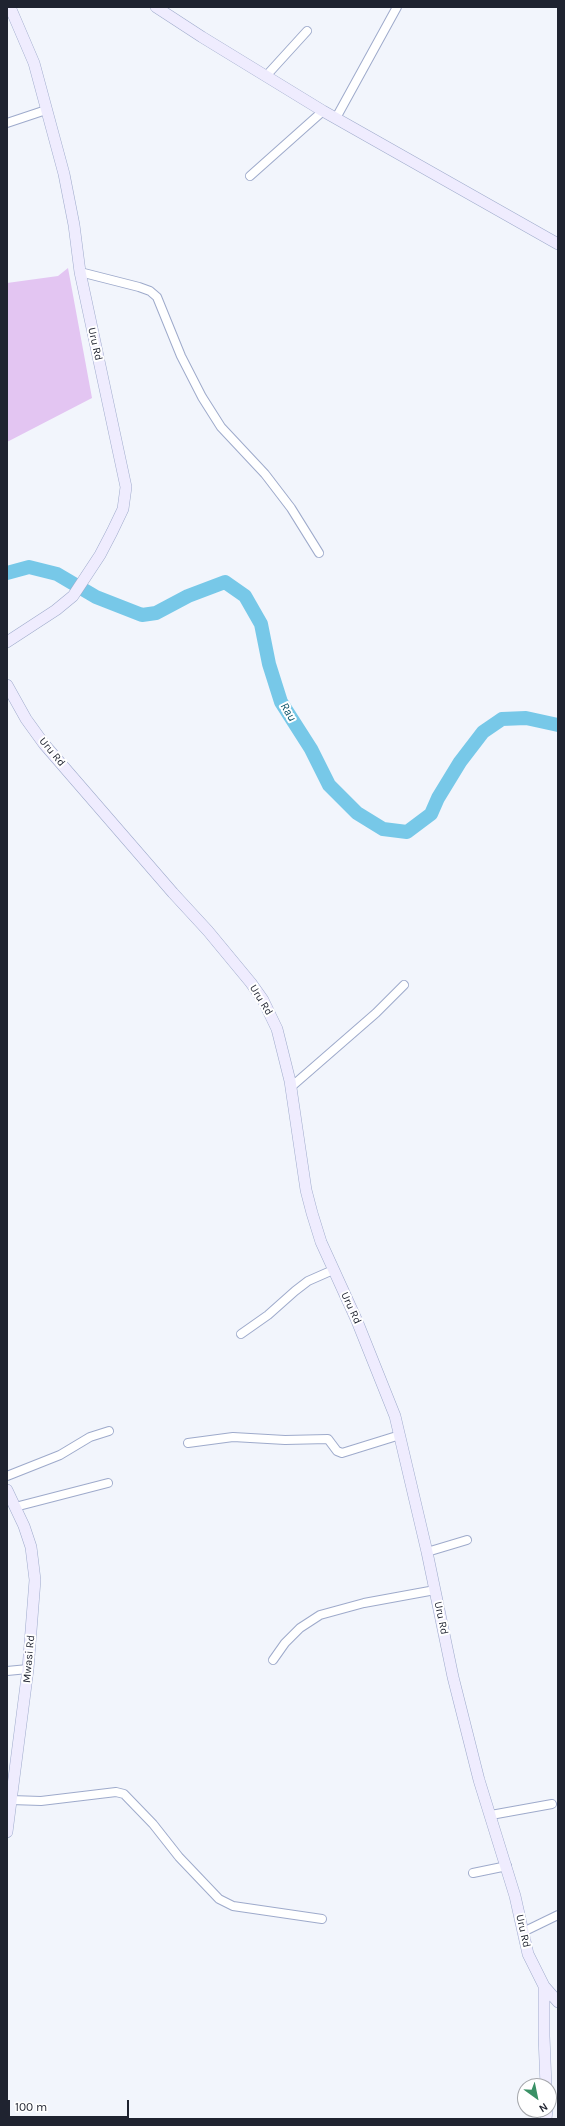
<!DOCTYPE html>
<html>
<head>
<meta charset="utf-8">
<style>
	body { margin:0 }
	#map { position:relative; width:565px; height:2126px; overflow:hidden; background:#f2f5fc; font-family:Karla,sans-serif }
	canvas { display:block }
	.frame { position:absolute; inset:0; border:8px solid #1f2330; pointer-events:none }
	.north { position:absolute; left:517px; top:2078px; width:40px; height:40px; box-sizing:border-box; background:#fff; border:1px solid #a5a7ac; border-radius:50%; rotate:147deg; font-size:11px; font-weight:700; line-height:16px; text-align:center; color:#1f2330 }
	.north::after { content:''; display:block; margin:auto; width:14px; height:18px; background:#3a9166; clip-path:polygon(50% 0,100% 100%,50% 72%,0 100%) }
	.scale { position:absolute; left:8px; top:2100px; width:121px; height:18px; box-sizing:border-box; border:2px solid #1f2330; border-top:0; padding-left:5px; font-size:12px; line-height:14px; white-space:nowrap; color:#1f2330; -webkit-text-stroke:3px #fff; paint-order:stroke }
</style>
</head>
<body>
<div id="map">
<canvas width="565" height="2126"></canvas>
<div class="frame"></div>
<div class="north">N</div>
<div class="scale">100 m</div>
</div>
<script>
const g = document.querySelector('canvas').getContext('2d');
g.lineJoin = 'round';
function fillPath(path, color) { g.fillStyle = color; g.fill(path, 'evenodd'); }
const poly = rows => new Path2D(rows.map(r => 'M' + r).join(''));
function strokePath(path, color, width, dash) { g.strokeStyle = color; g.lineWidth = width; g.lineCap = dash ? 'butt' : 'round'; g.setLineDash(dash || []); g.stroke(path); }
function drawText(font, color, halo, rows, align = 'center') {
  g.font = font + ' Karla,sans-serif'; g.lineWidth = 4; g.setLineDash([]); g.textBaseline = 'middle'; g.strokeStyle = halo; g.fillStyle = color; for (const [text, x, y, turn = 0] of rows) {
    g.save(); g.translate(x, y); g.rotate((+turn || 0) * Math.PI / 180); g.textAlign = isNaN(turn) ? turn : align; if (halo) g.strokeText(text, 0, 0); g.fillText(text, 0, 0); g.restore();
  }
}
fillPath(poly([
	[68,268,92,398,7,442,7,283,58,276]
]), '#e3c5f2');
strokePath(poly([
	[7,573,29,567,57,574,96,597,142,615,156,613,188,596,225,582,245,596,261,624,269,664,281,702,311,749,329,785,357,813,383,829,407,832,431,814,438,798,460,762,483,732,502,719,526,718,558,725]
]), '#77c8e8', 14);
const street = poly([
	[266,76,307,31],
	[336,118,397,7],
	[7,123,46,110],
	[250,176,323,111],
	[80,272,139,287,150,291,157,297,181,356,202,397,221,427,265,474,291,508,319,553],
	[291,1087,376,1013,404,985],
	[241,1334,268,1315,295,1291,308,1281,333,1270],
	[188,1443,233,1437,285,1440,328,1439,337,1451,342,1453,400,1435],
	[7,1476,60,1455,90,1437,109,1431],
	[15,1507,108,1483],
	[427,1552,467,1540],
	[273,1660,285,1643,300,1628,320,1615,364,1603,435,1590],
	[7,1671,28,1669],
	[11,1800,41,1801,116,1792,124,1794,153,1824,179,1857,219,1899,233,1906,322,1919],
	[491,1815,552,1804],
	[473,1873,507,1866],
	[523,1932,558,1915]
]);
const secondary = poly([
	[156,7,202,37,323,111,558,244],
	[7,642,56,610,73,596,100,555,112,532,123,509,126,487,80,272,74,225,64,174,34,63,10,7],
	[7,685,26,719,44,744,173,893,208,931,251,983,263,1000,277,1029,290,1081,306,1190,312,1213,321,1242,357,1321,395,1416,427,1552,453,1677,479,1780,515,1896,528,1954,544,1986,558,2002],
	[7,1490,24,1526,31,1547,35,1580,28,1669,7,1832],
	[544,1986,544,2036,546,2086],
	[546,2119,547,2110]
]);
strokePath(street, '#9eaacb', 10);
strokePath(secondary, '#9eaacb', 12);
strokePath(street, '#fff', 8);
strokePath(secondary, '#efecfe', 11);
drawText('11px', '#1f2330', '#fff', [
	["Uru Rd",95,344,77],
	["Uru Rd",52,752,50],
	["Uru Rd",261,1000,58],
	["Uru Rd",351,1308,65],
	["Uru Rd",441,1618,78],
	["Mwasi Rd",29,1659,-85],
	["Uru Rd",523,1931,77]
]);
drawText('italic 12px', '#004b61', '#fff', [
	["Rau",288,712,59]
]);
</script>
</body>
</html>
